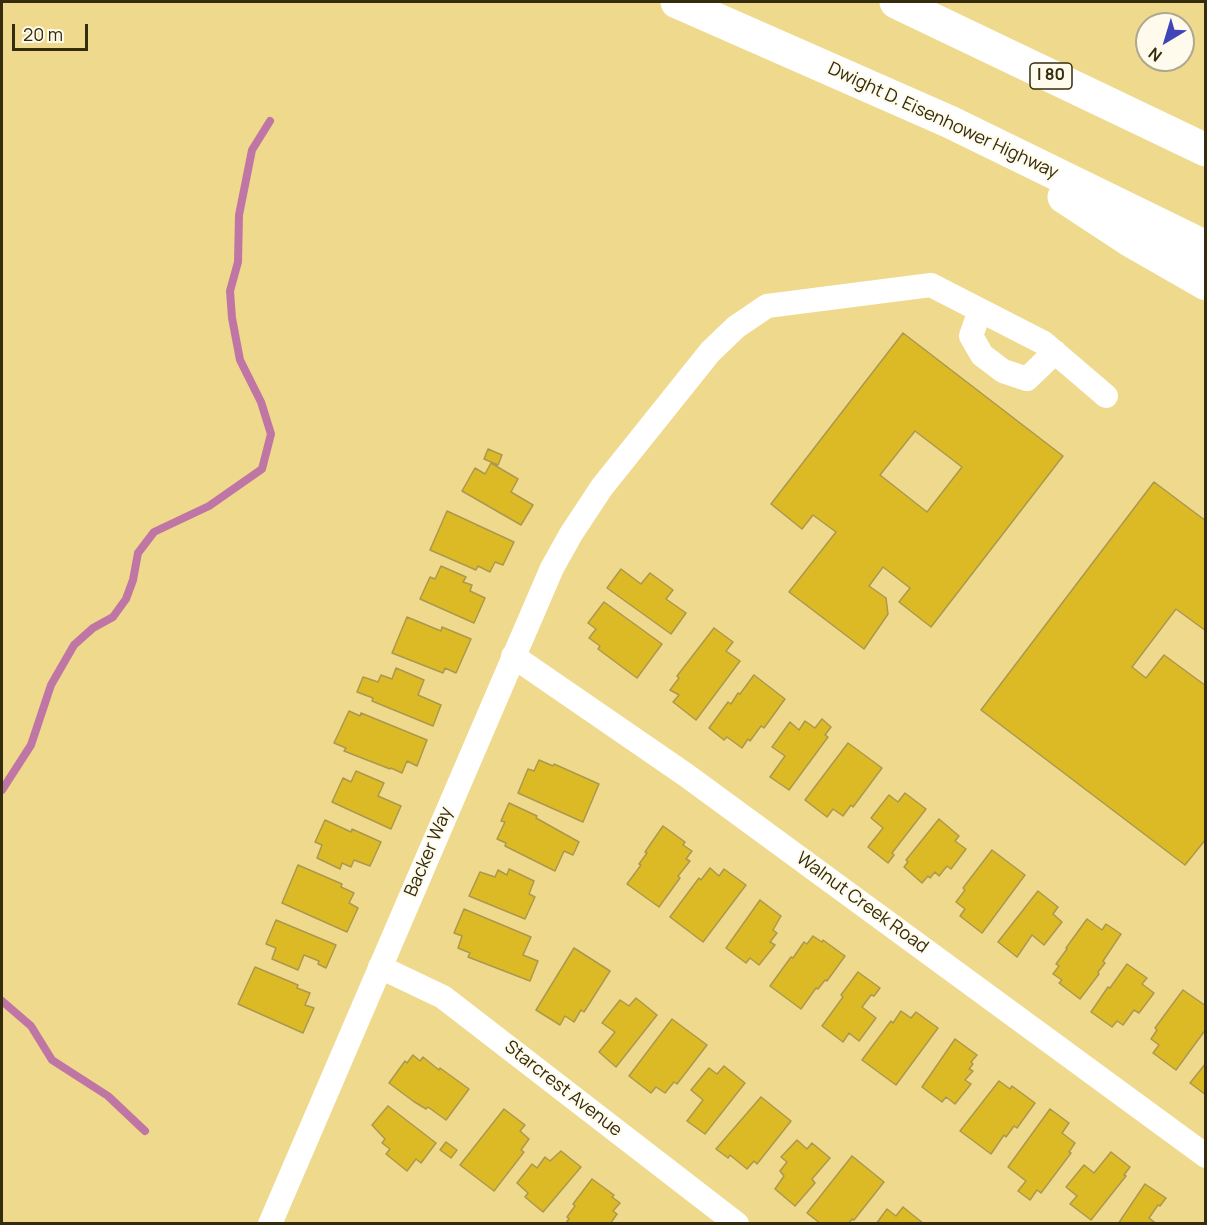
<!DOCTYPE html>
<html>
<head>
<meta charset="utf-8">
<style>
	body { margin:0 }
	#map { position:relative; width:1207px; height:1225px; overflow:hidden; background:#eed98d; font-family:Manrope,sans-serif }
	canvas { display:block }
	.frame { position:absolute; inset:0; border:3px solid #342c0c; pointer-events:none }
	.north { position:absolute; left:1135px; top:12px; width:60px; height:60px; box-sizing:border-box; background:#fffbec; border:2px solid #aea892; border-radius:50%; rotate:218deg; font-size:16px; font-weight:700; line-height:24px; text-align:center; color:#342c0c }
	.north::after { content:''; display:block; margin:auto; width:21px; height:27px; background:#3f45b9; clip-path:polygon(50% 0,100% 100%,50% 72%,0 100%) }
	.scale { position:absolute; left:12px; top:24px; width:76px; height:27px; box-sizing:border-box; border:3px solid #342c0c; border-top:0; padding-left:8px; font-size:18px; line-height:21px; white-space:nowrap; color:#342c0c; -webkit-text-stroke:4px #fffbec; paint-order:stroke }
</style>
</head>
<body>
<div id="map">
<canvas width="1207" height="1225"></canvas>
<div class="frame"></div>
<div class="north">N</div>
<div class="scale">20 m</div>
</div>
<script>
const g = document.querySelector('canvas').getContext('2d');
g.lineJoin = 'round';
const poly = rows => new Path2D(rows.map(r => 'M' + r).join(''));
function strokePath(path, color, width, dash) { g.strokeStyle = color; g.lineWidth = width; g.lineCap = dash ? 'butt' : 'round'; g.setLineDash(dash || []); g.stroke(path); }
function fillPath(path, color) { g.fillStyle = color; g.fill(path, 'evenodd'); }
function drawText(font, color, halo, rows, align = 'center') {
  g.font = font + ' Manrope,sans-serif'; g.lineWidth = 4.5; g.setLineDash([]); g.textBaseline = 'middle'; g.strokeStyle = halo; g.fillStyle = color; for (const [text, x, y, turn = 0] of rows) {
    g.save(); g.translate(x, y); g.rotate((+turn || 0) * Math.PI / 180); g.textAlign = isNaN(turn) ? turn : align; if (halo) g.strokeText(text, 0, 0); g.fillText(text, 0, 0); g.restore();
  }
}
strokePath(poly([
	[2,790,31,745,51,685,74,645,93,628,113,617,126,599,133,580,138,553,154,532,209,506,262,469,271,434,261,402,240,360,232,318,230,291,238,262,239,215,252,150,270,121],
	[2,1001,31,1026,52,1060,108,1096,145,1131]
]), '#bf76a5', 8);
const building = poly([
	[903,333,1063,456,931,627,899,602,910,588,883,567,869,586,886,598,888,614,864,649,789,592,836,532,813,515,802,529,771,504,903,333],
	[915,431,962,467,927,512,880,475,915,431],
	[488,449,502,455,498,465,484,459,488,449],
	[491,463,518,479,511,492,533,505,521,525,462,491,475,468,485,474,491,463],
	[1154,482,1206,521,1206,631,1176,609,1132,667,1146,678,1164,655,1206,686,1206,839,1185,865,981,710,1154,482],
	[447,511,514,542,503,565,495,562,490,572,478,566,476,570,430,550,447,511],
	[441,566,466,577,463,582,472,585,470,591,485,598,474,623,420,599,430,577,435,579,441,566],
	[621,569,641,584,650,573,673,590,666,599,686,613,671,634,607,588,621,569],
	[604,602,662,644,637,678,598,649,600,646,589,638,596,629,588,623,604,602],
	[407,617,441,631,442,627,471,639,456,673,445,668,443,673,392,653,407,617],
	[714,628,733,642,726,651,740,661,696,720,673,702,679,695,670,690,679,678,677,676,714,628],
	[396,668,424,680,418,695,441,705,433,726,372,701,373,698,357,692,363,677,378,682,381,675,392,679,396,668],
	[754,675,785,699,764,728,761,726,750,741,748,739,742,748,727,737,724,740,709,728,728,702,731,704,738,693,740,694,754,675],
	[349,711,360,716,361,713,427,740,417,766,407,761,402,773,391,768,390,769,344,751,346,748,334,743,349,711],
	[822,719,831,727,825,735,828,737,789,790,770,777,785,756,772,747,790,722,799,730,805,721,815,728,822,719],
	[848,743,882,768,853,807,851,805,843,816,833,809,827,817,805,800,848,743],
	[539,760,553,766,554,764,599,784,583,822,518,793,528,769,534,771,539,760],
	[356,771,384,783,378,796,401,806,391,829,332,802,343,778,351,782,356,771],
	[905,793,926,809,892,853,894,855,888,863,868,847,883,828,871,818,889,795,898,802,905,793],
	[509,803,537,816,536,818,579,842,573,855,564,851,555,871,505,846,506,843,497,839,505,822,501,821,509,803],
	[939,819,959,836,955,841,966,849,951,869,947,866,939,876,935,872,930,878,928,876,922,883,904,867,908,862,906,860,939,819],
	[325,820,351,832,352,829,381,842,370,866,354,860,351,867,342,863,340,869,317,858,322,845,315,842,325,820],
	[663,826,685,842,683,845,692,851,686,859,690,861,678,876,680,878,659,907,627,884,641,865,639,864,647,853,645,852,663,826],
	[992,850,1025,875,982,933,960,916,965,909,956,902,965,890,963,888,992,850],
	[298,865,342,884,341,887,354,893,349,903,358,908,347,932,282,903,298,865],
	[710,868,719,876,724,869,746,885,703,942,670,917,699,878,701,880,710,868],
	[509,869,534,881,529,894,535,897,525,919,469,896,480,872,495,877,498,870,507,875,509,869],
	[1038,891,1058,907,1053,914,1062,922,1044,945,1032,935,1017,957,998,942,1038,891],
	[760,900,781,916,773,930,777,933,770,942,775,945,759,965,750,958,746,963,726,948,760,900],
	[464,909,531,937,523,955,538,961,530,981,468,957,470,953,458,948,462,936,454,933,464,909],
	[1087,919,1102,930,1106,924,1121,934,1103,961,1105,963,1098,972,1099,974,1080,999,1059,983,1062,980,1053,974,1059,966,1056,964,1067,949,1066,948,1087,919],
	[276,920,336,945,326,968,318,964,319,961,304,955,298,970,272,959,276,948,266,944,276,920],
	[813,936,822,942,823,940,845,956,827,981,825,980,818,989,816,988,801,1009,770,986,791,957,793,958,804,942,807,944,813,936],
	[574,948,610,971,584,1012,581,1010,574,1022,565,1016,560,1025,536,1010,574,948],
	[1127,964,1147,978,1142,984,1154,993,1139,1013,1134,1010,1123,1025,1117,1021,1112,1027,1091,1012,1108,987,1110,988,1127,964],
	[255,967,298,985,297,988,310,993,305,1005,314,1008,303,1033,238,1004,255,967],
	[858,972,880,988,874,996,871,995,862,1007,876,1018,859,1041,849,1033,843,1042,822,1026,843,997,841,995,858,972],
	[1183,990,1206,1006,1206,1029,1176,1070,1153,1053,1159,1045,1151,1039,1157,1030,1155,1028,1183,990],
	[636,998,657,1015,616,1067,599,1052,615,1032,602,1023,620,1000,629,1006,636,998],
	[901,1011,911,1018,916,1012,938,1028,896,1085,862,1060,891,1021,893,1023,901,1011],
	[672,1019,707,1045,677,1084,674,1082,665,1093,656,1087,651,1093,629,1076,672,1019],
	[955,1039,977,1055,971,1062,973,1064,969,1069,973,1071,965,1080,971,1084,955,1104,946,1097,942,1102,922,1087,955,1039],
	[413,1055,420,1061,423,1057,439,1070,440,1068,469,1089,446,1120,428,1107,426,1109,413,1101,389,1083,405,1061,407,1063,413,1055],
	[1206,1063,1206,1095,1190,1083,1206,1063],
	[724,1066,745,1083,705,1134,687,1121,703,1100,691,1090,709,1068,717,1074,724,1066],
	[999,1081,1010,1089,1012,1086,1035,1103,1017,1128,1014,1126,1006,1137,1004,1135,991,1154,960,1131,999,1081],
	[761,1097,791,1121,757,1164,754,1161,747,1169,730,1155,728,1158,716,1149,761,1097],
	[388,1106,436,1143,421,1163,416,1159,407,1171,386,1154,390,1149,382,1143,385,1139,372,1125,388,1106],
	[504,1109,525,1125,520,1131,529,1139,521,1150,524,1152,494,1191,460,1165,504,1109],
	[1050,1109,1069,1123,1062,1133,1075,1143,1069,1152,1071,1153,1041,1193,1037,1190,1030,1200,1018,1191,1026,1181,1008,1167,1050,1109],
	[797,1140,807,1149,812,1143,830,1158,812,1179,815,1183,795,1206,775,1189,784,1176,780,1171,787,1162,781,1157,797,1140],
	[446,1142,457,1150,451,1158,440,1150,446,1142],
	[561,1151,581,1167,543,1212,525,1197,528,1193,517,1183,532,1164,537,1168,545,1157,550,1161,561,1151],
	[1111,1152,1130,1167,1124,1175,1126,1176,1091,1220,1070,1204,1077,1196,1066,1187,1084,1165,1094,1173,1111,1152],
	[852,1156,884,1182,854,1220,852,1219,848,1224,821,1224,807,1213,852,1156],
	[592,1179,614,1195,612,1197,620,1203,613,1211,617,1214,610,1224,565,1224,569,1219,567,1217,575,1206,573,1204,592,1179],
	[1145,1184,1166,1198,1160,1206,1158,1205,1149,1218,1157,1224,1118,1224,1145,1184],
	[903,1207,924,1224,876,1224,887,1209,896,1216,903,1207]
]);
fillPath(building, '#dcba25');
strokePath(building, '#ac984d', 1.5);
strokePath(poly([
	[980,310,971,336,982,355,1003,371,1027,379,1055,352],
	[513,656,686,775,1206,1156],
	[380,967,443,997,737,1224],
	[270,1224,552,568,571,534,602,487,710,352,736,327,767,306,931,285,1044,343,1106,396]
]), '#fff', 24);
strokePath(poly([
	[677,2,950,122,1206,247],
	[896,2,1206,150],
	[1064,197,1131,241,1206,284]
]), '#fff', 33);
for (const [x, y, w] of [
	[1051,76,42]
]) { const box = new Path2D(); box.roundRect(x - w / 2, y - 13, w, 26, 4.5); g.fillStyle = '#fffbec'; g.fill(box); strokePath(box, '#342c0c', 1.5); }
drawText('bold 16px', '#342c0c', null, [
	["I 80",1051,76]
]);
drawText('18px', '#342c0c', '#fffbec', [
	["Dwight D. Eisenhower Highway",943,121,25],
	["Backer Way",429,852,-67],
	["Walnut Creek Road",862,903,36],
	["Starcrest Avenue",563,1089,38]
]);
</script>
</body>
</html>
